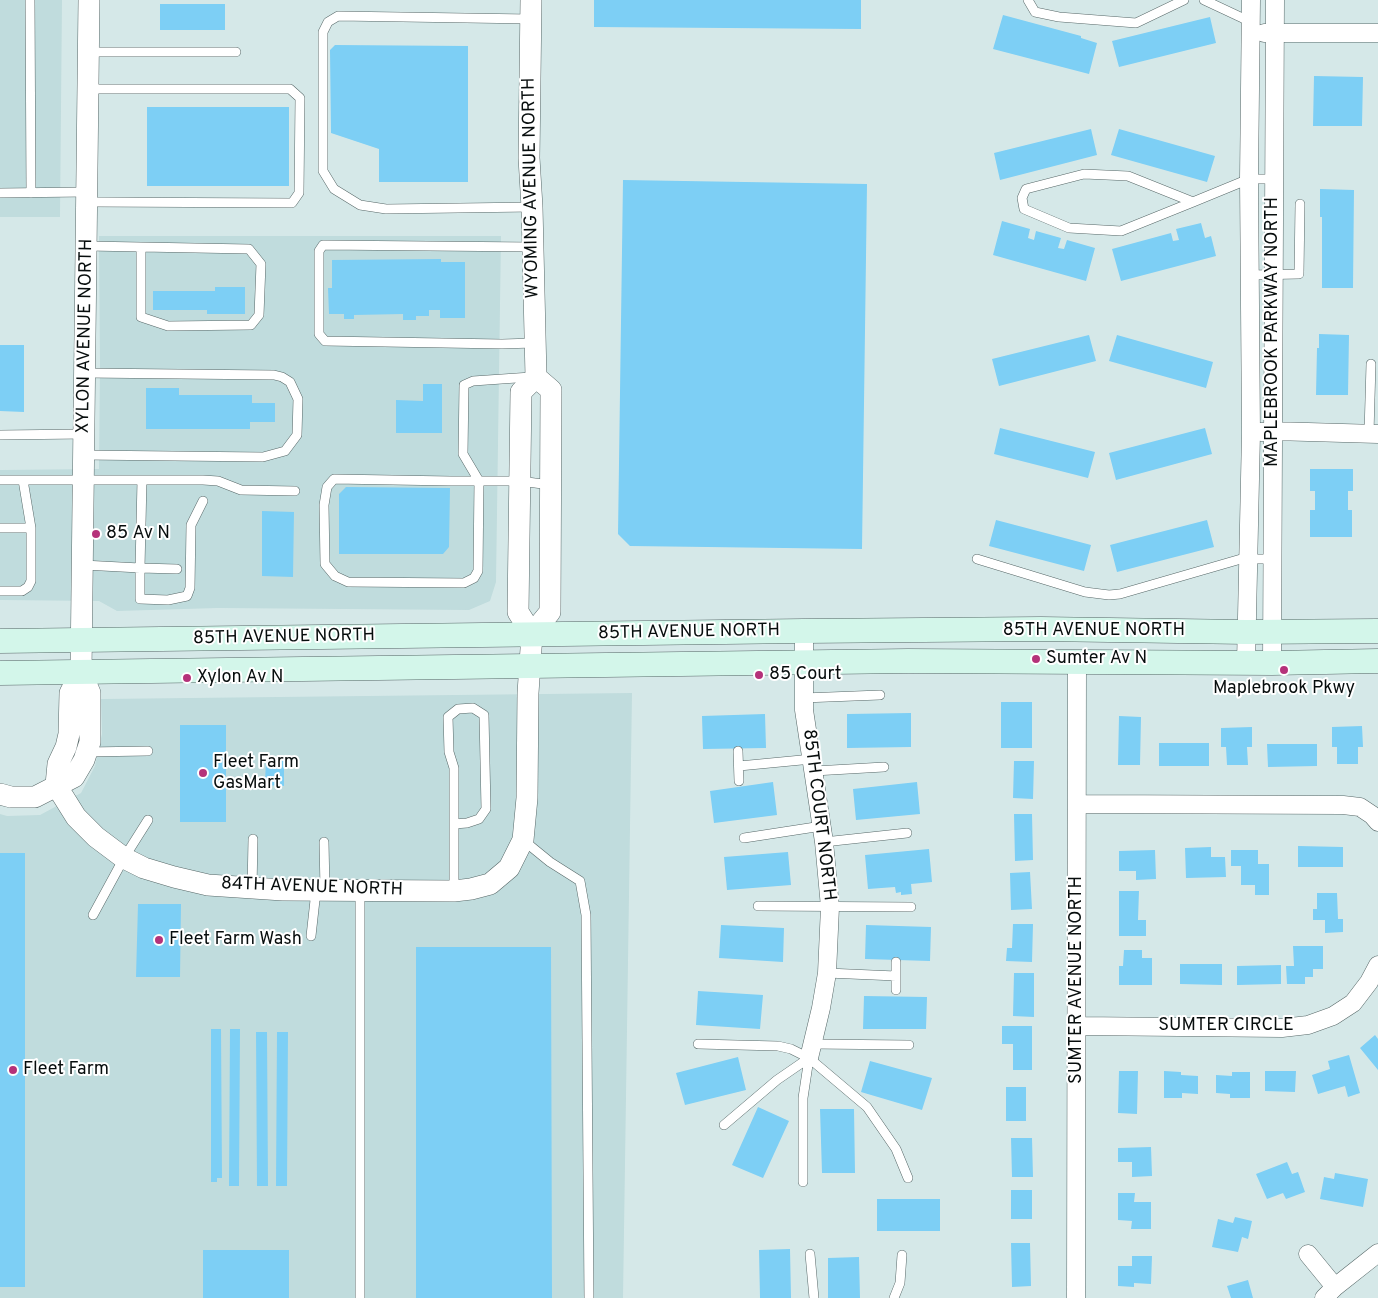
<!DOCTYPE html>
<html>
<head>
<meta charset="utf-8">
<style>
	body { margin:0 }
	canvas { display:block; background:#d5e8e8 }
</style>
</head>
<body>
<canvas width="1378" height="1298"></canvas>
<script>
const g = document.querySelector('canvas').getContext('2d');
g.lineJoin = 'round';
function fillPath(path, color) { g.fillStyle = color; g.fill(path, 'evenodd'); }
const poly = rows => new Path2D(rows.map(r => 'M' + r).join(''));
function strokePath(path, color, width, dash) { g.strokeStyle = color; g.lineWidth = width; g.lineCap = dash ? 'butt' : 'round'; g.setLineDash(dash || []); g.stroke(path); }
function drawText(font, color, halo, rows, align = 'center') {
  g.font = font + ' Overpass,sans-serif'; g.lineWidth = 4; g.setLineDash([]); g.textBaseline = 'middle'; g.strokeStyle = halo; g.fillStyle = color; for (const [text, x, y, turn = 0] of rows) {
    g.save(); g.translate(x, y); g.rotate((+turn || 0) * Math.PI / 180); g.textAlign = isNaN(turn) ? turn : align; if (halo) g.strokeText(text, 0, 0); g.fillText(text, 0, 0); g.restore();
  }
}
fillPath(poly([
	[0,0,62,0,60,217,0,217],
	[99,236,501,236,496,582,490,601,469,610,218,608,117,611,99,601,0,600,0,470,99,469,100,366],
	[632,693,623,1298,0,1298,0,814,7,816,40,815,81,793,95,766,102,734,101,699]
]), '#c0dcdd');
fillPath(poly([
	[594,0,861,0,861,29,594,27],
	[160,4,225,4,225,30,160,30],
	[1003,15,1081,36,1081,38,1097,43,1089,74,993,49],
	[1210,17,1216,43,1119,67,1112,41],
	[335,45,468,46,468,182,379,182,379,149,331,133,330,50],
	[1314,76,1363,77,1362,126,1313,126],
	[147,107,289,107,289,186,147,186],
	[1091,129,1097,155,1000,180,994,153],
	[1119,129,1215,156,1207,182,1111,155],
	[623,180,867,184,862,549,630,546,618,534],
	[1320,189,1354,190,1353,288,1322,288,1322,217,1320,217],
	[1002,221,1030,229,1028,238,1034,240,1036,231,1061,238,1058,248,1064,249,1067,240,1095,248,1086,281,993,255],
	[1201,223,1205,238,1211,236,1216,256,1121,281,1112,249,1171,233,1173,241,1179,240,1176,229],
	[441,259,441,262,465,262,465,318,440,318,440,310,429,310,429,316,416,316,416,320,403,320,403,314,354,315,354,319,344,319,344,314,329,314,328,288,332,288,332,260],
	[215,287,245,287,245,314,207,314,207,310,153,310,153,291,215,291],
	[1319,334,1349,335,1348,395,1316,395,1317,348,1319,348],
	[1089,335,1096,361,999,386,992,359],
	[1117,335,1213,362,1206,388,1109,361],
	[0,345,24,345,24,412,0,411],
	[423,384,442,384,442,433,396,433,396,400,423,401],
	[146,388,179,388,179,395,252,395,252,403,275,403,275,422,250,422,250,429,146,429],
	[1000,428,1095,452,1088,478,994,454],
	[1205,428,1212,454,1116,480,1109,453],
	[1310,469,1353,469,1353,491,1348,491,1348,510,1352,510,1352,537,1310,537,1310,510,1315,510,1315,491,1310,491],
	[346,487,450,488,449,547,443,554,339,554,339,494],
	[262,511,294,512,293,577,262,576],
	[996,520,1091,545,1084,571,989,546],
	[1207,520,1214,547,1117,572,1110,545],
	[1001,702,1032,702,1032,748,1001,748],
	[911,713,911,747,847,748,847,714],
	[765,714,766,748,703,749,702,716],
	[1119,716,1141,717,1140,765,1118,765],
	[180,725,226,725,226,822,180,822],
	[1362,726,1363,747,1358,747,1358,764,1337,764,1337,747,1332,747,1332,727],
	[1252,727,1252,747,1247,747,1248,765,1227,765,1226,747,1221,747,1221,728],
	[1159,743,1209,743,1209,766,1159,766],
	[1267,744,1317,744,1317,766,1268,767],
	[266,758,284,758,284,786,265,785],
	[1014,761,1034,761,1033,799,1013,798],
	[773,782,777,815,714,823,710,791],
	[917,782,920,814,856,820,853,789],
	[1014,814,1032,814,1033,860,1015,861],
	[1298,846,1343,847,1343,867,1298,867],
	[1211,847,1211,857,1225,857,1226,877,1186,878,1185,848],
	[929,849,932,882,911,884,912,894,901,895,901,892,896,893,895,887,868,889,865,855],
	[1155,850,1156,879,1136,880,1136,871,1119,871,1119,851],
	[1231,850,1258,850,1258,864,1269,864,1269,895,1255,895,1255,885,1241,885,1241,866,1231,866],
	[788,852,791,885,727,890,724,857],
	[0,853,25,853,25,1287,0,1287],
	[1030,872,1032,909,1011,910,1010,873],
	[1119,891,1139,891,1138,920,1146,920,1146,936,1119,936],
	[1317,893,1337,893,1338,919,1343,919,1343,932,1325,933,1325,920,1313,920,1313,909,1317,909],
	[138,904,181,904,180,977,136,977],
	[1013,924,1033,924,1032,962,1006,961,1007,948,1012,948],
	[721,925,784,928,783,962,719,958],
	[866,925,931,927,930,961,865,959],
	[1293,946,1323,946,1323,969,1313,969,1313,977,1305,977,1305,984,1287,984,1286,966,1294,966],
	[416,947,551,947,552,1298,416,1298],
	[1124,950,1142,950,1142,958,1152,958,1152,985,1119,985,1119,966,1123,966],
	[1180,964,1222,964,1222,985,1180,984],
	[1281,965,1281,984,1237,985,1237,966],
	[1014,973,1034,973,1034,1017,1013,1016],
	[698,991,763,995,760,1029,696,1025],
	[864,996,927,997,926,1029,863,1029],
	[1002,1026,1032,1026,1032,1070,1013,1070,1013,1044,1002,1044],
	[211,1029,221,1029,222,1178,217,1178,217,1182,211,1182],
	[230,1029,240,1029,239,1186,229,1186],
	[256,1032,267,1032,268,1186,257,1186],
	[277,1032,288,1032,287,1186,276,1186],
	[1375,1035,1378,1039,1378,1070,1360,1048],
	[1349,1055,1360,1093,1348,1097,1345,1086,1318,1094,1312,1075,1330,1069,1328,1061],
	[738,1057,746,1090,685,1105,676,1073],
	[870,1061,932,1078,922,1110,861,1092],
	[1119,1071,1138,1071,1137,1114,1118,1113],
	[1164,1071,1181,1072,1181,1075,1198,1076,1198,1094,1182,1093,1182,1098,1164,1098],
	[1265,1071,1296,1071,1295,1092,1265,1091],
	[1232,1072,1250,1072,1250,1098,1230,1098,1230,1094,1216,1093,1216,1075,1232,1076],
	[1006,1087,1026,1087,1026,1121,1006,1121],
	[758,1107,789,1121,763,1178,732,1165],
	[820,1109,854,1109,855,1173,822,1173],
	[1011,1138,1032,1138,1033,1177,1012,1177],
	[1151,1147,1152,1176,1132,1177,1132,1162,1118,1162,1118,1148],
	[1287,1162,1292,1174,1298,1172,1305,1192,1286,1199,1283,1193,1267,1199,1256,1174],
	[1335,1173,1368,1179,1363,1207,1320,1199,1324,1177,1334,1179],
	[1011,1190,1032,1190,1032,1219,1011,1219],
	[1118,1193,1135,1193,1134,1202,1151,1202,1151,1229,1131,1229,1132,1221,1118,1220],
	[877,1199,940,1199,940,1231,877,1231],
	[1235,1217,1252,1221,1248,1239,1242,1237,1238,1252,1212,1247,1218,1219,1233,1223],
	[1011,1243,1030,1243,1031,1286,1012,1287],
	[790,1249,791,1298,760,1298,759,1250],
	[203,1250,289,1250,289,1298,203,1298],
	[1132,1256,1152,1256,1151,1284,1134,1283,1134,1287,1118,1286,1118,1266,1132,1266],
	[859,1257,860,1298,828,1298,828,1258],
	[1248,1280,1253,1298,1231,1298,1227,1286]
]), '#7dcff5');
const service = poly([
	[30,0,31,193],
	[1028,0,1035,12,1059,17,1136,23,1184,0],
	[1204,0,1251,22],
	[530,19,338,16,328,22,323,32,323,171,334,189,360,205,386,209,532,207],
	[88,52,236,52],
	[0,193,87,192],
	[87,202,292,203,299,193,300,98,290,89,88,89],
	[1193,202,1121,231,1069,228,1024,209,1022,198,1026,189,1084,174,1128,176,1193,202,1249,179,1274,179],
	[87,246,249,249,261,264,259,315,251,325,168,326,141,317,141,247],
	[533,247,323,245,319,251,319,334,325,341,502,344,534,343],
	[1251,275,1299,274,1300,204],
	[531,377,473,381,464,385,463,454,479,481,478,571,474,578,464,583,348,582,335,576,325,564,324,505,327,487,334,479,451,481,520,481,550,485],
	[1369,433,1371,364],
	[0,435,84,434],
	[84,455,263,457,285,451,297,435,298,399,290,382,282,377,274,375,85,373],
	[0,480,203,480,218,481,241,490,295,491],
	[0,528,31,528],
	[977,559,1085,592,1109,595,1120,594,1241,559,1271,559],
	[83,565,140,568,142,480],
	[177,569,140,568,140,599,168,600,187,596,190,588,191,525,203,501],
	[0,591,22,591,28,587,31,581,31,528,23,480],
	[803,698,880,695],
	[738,751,739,781],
	[87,752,148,751],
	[739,766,812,759],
	[814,771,884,767],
	[454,824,467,823,479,819,486,809,484,715,473,708,458,709,448,717,449,752,454,768,454,890],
	[744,838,822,826],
	[523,840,550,862,580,881,586,915,589,1298],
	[324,842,325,890],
	[824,842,907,833],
	[252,889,253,839],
	[360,891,360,1298],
	[758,906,911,907],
	[93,915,124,858,148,820],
	[311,936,316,891],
	[896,962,896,990],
	[827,973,896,976],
	[698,1044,778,1046,791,1049,809,1058,867,1107,896,1149,908,1178],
	[813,1044,909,1045],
	[724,1125,777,1080,809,1058],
	[803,1182,803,1098,809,1058],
	[810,1254,814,1298],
	[894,1298,900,1283,902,1255]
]);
const minor = poly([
	[1264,33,1378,33],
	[1261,432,1273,431,1378,434],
	[804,631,804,710,824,842,830,907,827,973,821,1008,809,1058],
	[1246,663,1251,433,1249,179,1251,0],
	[1272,663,1275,0],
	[1077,804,1343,805,1360,807,1372,815,1378,822],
	[1077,1026,1282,1028,1308,1025,1333,1016,1353,1003,1369,982,1378,965],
	[1308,1254,1335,1287],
	[1076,1298,1077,661],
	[1324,1298,1335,1287,1378,1253]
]);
const tertiary = poly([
	[531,0,529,158,532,207,536,377,551,390,550,612,532,634],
	[56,785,76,817,96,837,124,858,144,868,174,877,208,885,283,890,454,891,471,889,490,884,509,868,523,840,527,798,528,693,532,634,518,612,521,392,536,377],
	[56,785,58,764,66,747,69,734,70,693,81,672],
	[0,794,11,797,35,797,74,777,84,760,90,742,90,693,81,672,89,0]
]);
const secondary = poly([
	[0,641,804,631,1041,629,1246,632,1378,631],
	[0,673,908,661,1272,663,1378,661]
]);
strokePath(service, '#576868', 10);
strokePath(minor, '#576868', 19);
strokePath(tertiary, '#576868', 22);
strokePath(secondary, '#576868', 25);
strokePath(service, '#fff', 9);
strokePath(minor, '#fff', 18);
strokePath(tertiary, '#fff', 21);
strokePath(secondary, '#d3f6ea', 24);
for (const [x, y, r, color] of [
	[96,534,5,"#b5327a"],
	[1036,659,5,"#b5327a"],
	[1284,670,5,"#b5327a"],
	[759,675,5,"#b5327a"],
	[187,678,5,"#b5327a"],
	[203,773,5,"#b5327a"],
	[159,940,5,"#b5327a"],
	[13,1070,5,"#b5327a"]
]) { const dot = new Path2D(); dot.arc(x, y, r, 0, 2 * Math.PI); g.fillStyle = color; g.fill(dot); strokePath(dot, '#fff', 2); }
drawText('18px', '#070d0d', '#fff', [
	["WYOMING AVENUE NORTH",532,188,-91],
	["MAPLEBROOK PARKWAY NORTH",1273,332,-90],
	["XYLON AVENUE NORTH",86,336,-89],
	["85TH AVENUE NORTH",1094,631],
	["85TH AVENUE NORTH",689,633,-1],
	["85TH AVENUE NORTH",284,638,-1],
	["85TH COURT NORTH",818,815,83],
	["84TH AVENUE NORTH",312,888,2],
	["SUMTER AVENUE NORTH",1077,980,-90],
	["SUMTER CIRCLE",1226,1026]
]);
drawText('18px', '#070d0d', '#fff', [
	["85 Av N",106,534],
	["Sumter Av N",1046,659],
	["85 Court",769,675],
	["Xylon Av N",197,678],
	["Maplebrook Pkwy",1284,689,"center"],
	["Fleet Farm",213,763],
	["GasMart",213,784],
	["Fleet Farm Wash",169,940],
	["Fleet Farm",23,1070]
], 'left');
</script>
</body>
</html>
